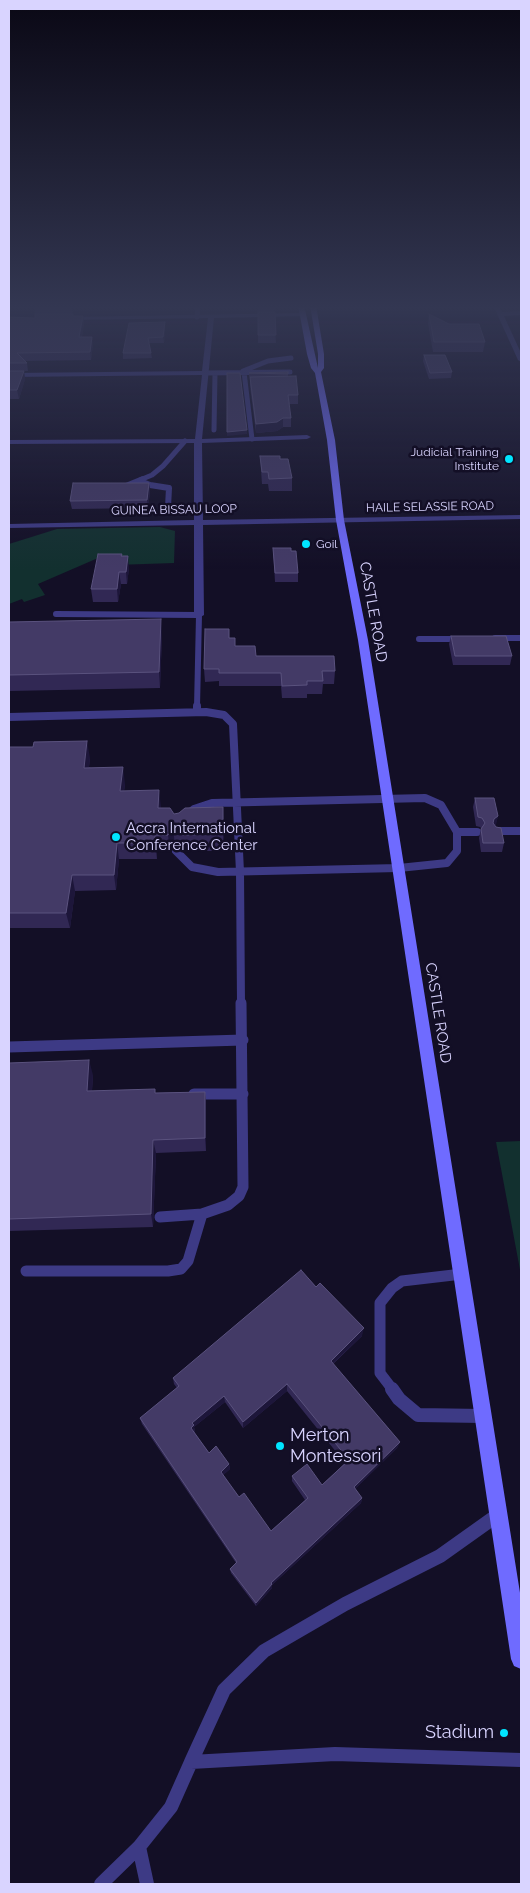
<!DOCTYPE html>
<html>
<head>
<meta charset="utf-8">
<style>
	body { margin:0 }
	#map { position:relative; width:530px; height:1893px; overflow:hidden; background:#130f26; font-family:Raleway,sans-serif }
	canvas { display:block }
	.frame { position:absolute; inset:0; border:10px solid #d9d4ff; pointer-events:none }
</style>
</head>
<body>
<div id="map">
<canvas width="530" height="1893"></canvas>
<div class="frame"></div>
</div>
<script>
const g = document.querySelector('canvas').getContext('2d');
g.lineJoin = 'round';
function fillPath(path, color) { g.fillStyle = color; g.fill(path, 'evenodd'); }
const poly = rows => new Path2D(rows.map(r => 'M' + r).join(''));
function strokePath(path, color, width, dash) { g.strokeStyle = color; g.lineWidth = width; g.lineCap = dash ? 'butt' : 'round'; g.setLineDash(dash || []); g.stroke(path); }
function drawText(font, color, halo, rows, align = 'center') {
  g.font = font + ' Raleway,sans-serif'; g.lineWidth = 5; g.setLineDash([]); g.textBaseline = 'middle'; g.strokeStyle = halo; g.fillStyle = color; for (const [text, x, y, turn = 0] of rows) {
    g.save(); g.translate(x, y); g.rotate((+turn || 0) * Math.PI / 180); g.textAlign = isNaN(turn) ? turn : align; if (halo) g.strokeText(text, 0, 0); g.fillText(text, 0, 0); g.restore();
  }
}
fillPath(poly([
	[160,527,175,531,174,563,115,565,98,558,38,584,45,595,24,602,22,599,9,604,9,544,57,529],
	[521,1141,521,1275,496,1142]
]), '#12302f');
strokePath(poly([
	[96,306,182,305],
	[197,317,198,305],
	[243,371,268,361,291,358],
	[244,372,252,439],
	[205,373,290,372],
	[214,430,215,373],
	[140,480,152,475,163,466,185,441]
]), '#3d3a85', 5);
strokePath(poly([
	[140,481,150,485,169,488,168,507],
	[126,486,143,479],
	[56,614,199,615,197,707],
	[495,638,521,638],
	[419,639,462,639]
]), '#3d3a85', 6);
strokePath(poly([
	[197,712,197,706],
	[9,717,206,712,224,715,233,724,240,872,241,1004],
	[497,831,521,831],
	[457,832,477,832],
	[176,851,192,867,218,872,399,868,447,863,457,851,457,832,441,805,425,798,212,803,194,809,188,814]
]), '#3d3a85', 8);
strokePath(poly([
	[9,1047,243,1040],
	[194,1094,243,1094],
	[160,1217,202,1214,228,1205,239,1196,243,1187,241,1003],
	[26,1271,168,1271,181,1269,188,1261,202,1214],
	[393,1390,380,1373,380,1303,392,1288,402,1281,462,1274]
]), '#3d3a85', 11);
strokePath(poly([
	[392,1389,399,1399,418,1415,483,1416],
	[191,1762,224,1690,264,1651,345,1604,440,1556,499,1514],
	[139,1847,147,1884],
	[101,1884,139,1847,171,1807,191,1762,335,1754,521,1760]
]), '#3d3a85', 14);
fillPath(poly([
	[493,305,499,305,502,312,521,311,521,315,504,316,521,353,521,362,518,360,493,305],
	[302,313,304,316,214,318,202,439,307,435,311,437,307,439,202,443,203,520,521,515,521,519,203,525,204,615,199,618,194,615,194,525,9,528,9,524,194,520,194,443,9,444,9,440,195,439,202,375,9,377,9,373,202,371,208,318,67,320,65,317,302,313]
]), '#3d3a85');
fillPath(poly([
	[298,305,304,305,318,368,318,354,310,305,316,305,324,354,324,368,321,372,335,440,344,520,368,640,521,1599,521,1669,514,1666,511,1659,358,640,336,520,327,440,315,373,311,368,307,354,298,305]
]), '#6f6bff');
fillPath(poly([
	[72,305,73,316,83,316,84,324,82,337,93,344,91,360,25,361,27,363,28,371,24,371,25,379,19,399,9,399,9,317,35,318,35,314,34,307],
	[258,305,274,305,276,343,258,343],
	[429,314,485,342,483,352,433,352,428,324],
	[165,322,165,328,164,343,149,343,152,358,123,359,123,353],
	[424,355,452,372,451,378,429,379,423,361],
	[288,372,288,377,298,395,298,404,289,404,291,418,291,427,283,427,277,431,256,433,250,386,250,377,263,377,249,377,249,373],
	[260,456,280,459,292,478,292,491,269,491,268,484,262,484],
	[149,483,150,491,148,508,72,509,70,501],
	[273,548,298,573,298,582,275,582],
	[122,554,122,556,129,568,127,584,121,584,118,602,93,602,91,589],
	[9,622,162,635,160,688,9,691],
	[451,636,512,656,510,665,453,665,449,644],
	[229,638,235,646,256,656,335,671,334,684,323,684,322,694,307,694,307,698,282,698,281,686,219,686,219,681,205,682,204,669],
	[9,747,90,758,89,767,125,784,124,791,174,814,224,824,223,851,184,851,175,845,170,851,157,851,157,859,119,859,116,890,75,891,70,928,9,928],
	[475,798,498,816,495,826,504,843,502,852,481,852,479,838,481,828,480,827,476,826,473,807],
	[9,1063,93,1075,92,1091,156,1093,205,1092,206,1106,206,1151,156,1153,153,1227,9,1231],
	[316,1287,362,1336,333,1364,400,1442,397,1448,355,1489,362,1498,361,1503,272,1585,272,1588,256,1606,231,1573,230,1569,236,1563,142,1424,140,1418,177,1388,174,1384,173,1378],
	[287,1391,345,1463,322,1485,292,1476,292,1481,305,1500,271,1531,239,1497,223,1475,230,1469,229,1464,209,1453,194,1432,195,1431,194,1427,225,1402,243,1428]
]), '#312854');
fillPath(poly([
	[83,316,84,324,80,345,79,337],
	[165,322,165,328,164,343,163,337],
	[92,337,93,344,91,360,90,352],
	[24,371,25,379,19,399,17,390],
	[283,418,283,427,277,431,256,433,256,424],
	[247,430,247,434,227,436,227,432],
	[149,483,150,491,148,508,147,500],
	[128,556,129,568,127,584,126,572],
	[119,572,121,584,118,602,117,589],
	[161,619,162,635,160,688,159,672],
	[87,741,90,758,87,784,84,768],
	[123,767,125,784,122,807,120,791],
	[159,790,161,807,159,824,158,808],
	[223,807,224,824,223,851],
	[498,816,496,825,492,828,494,819],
	[173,829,175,845,170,851,168,835],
	[155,835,157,851,157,859,155,843],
	[117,843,119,859,116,890,114,875],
	[72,875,75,891,70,928,66,913],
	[89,1060,93,1075,91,1105,87,1091],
	[205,1092,206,1106,206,1151,205,1138],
	[153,1140,156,1153,153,1227,151,1214],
	[364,1328,362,1336,329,1367,331,1361],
	[287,1384,287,1391,243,1428,243,1422],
	[224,1396,225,1402,194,1427,195,1431,192,1434,191,1428,192,1423],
	[400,1442,397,1448,352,1492,354,1487],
	[229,1464,230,1469,221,1477,221,1472],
	[362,1498,361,1503,272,1585,272,1588,256,1606,256,1603,271,1583]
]), '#1d163a');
const building = poly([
	[34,305,72,305,72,306,34,307,34,305],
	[258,305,274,305,258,306,258,305],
	[258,312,275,312,276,335,258,335,258,312],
	[35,314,73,314,73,316,83,316,79,337,92,337,90,352,17,353,27,363,9,363,9,317,35,318,35,314],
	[429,314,449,324,479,324,485,342,434,342,429,314],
	[165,322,163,337,148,338,151,353,123,353,129,323,165,322],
	[424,355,445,355,452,372,430,373,424,355],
	[9,371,24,371,17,390,9,390,9,371],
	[288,372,288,374,249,373,288,372],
	[227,373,240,373,247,430,227,432,227,373],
	[296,376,298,395,288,395,291,418,283,418,277,422,256,424,250,377,296,376],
	[260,456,280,456,280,459,288,459,292,478,269,479,268,472,262,472,260,456],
	[73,483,149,483,147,500,70,501,73,483],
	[273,548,291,548,291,551,296,551,298,573,275,573,273,548],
	[98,554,122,554,121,556,128,556,126,572,119,572,117,589,91,589,98,554],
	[161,619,159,672,9,675,9,622,161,619],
	[205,629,229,629,229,638,235,638,235,646,255,646,256,656,334,656,335,671,322,671,323,681,307,681,307,685,282,686,281,673,219,673,219,669,204,669,205,629],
	[451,636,506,636,512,656,455,656,451,636],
	[87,741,84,768,123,767,120,791,159,790,158,808,170,808,174,814,179,813,185,808,223,807,223,834,183,835,173,829,168,835,155,835,155,843,117,843,114,875,72,875,66,913,9,913,9,747,33,747,34,742,87,741],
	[475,798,494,798,498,816,494,819,493,823,496,827,501,828,504,843,483,843,481,829,485,823,482,818,478,817,475,798],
	[89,1060,87,1091,155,1089,155,1093,205,1092,205,1138,153,1140,151,1214,9,1219,9,1063,89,1060],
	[301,1270,316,1287,320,1283,364,1328,331,1361,400,1442,354,1487,362,1498,271,1583,272,1584,256,1603,230,1569,237,1562,140,1418,179,1386,173,1378,301,1270],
	[287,1384,349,1460,322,1485,307,1464,292,1476,308,1498,271,1531,244,1493,239,1497,221,1472,229,1464,216,1446,209,1453,191,1428,194,1425,192,1423,224,1396,243,1422,287,1384]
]);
fillPath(building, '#433a66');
strokePath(building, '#5a527e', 1);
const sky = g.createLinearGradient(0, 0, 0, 570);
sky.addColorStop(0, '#0a0815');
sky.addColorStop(0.54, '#333752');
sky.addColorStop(1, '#33375200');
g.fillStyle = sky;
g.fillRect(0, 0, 530, 570);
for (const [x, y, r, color] of [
	[509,459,5,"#00e5ff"],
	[306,544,5,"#00e5ff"],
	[116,837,5,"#00e5ff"],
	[280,1446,5,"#00e5ff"],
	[504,1733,5,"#00e5ff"]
]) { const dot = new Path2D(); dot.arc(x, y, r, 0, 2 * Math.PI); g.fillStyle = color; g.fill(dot); strokePath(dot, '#130f26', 2); }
drawText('12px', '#d9d4ff', '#130f26', [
	["Judicial Training",499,452],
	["Institute",499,466],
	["Goil",316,544,"left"]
], 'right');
drawText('12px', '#d9d4ff', '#130f26', [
	["HAILE SELASSIE ROAD",430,507,-1],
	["GUINEA BISSAU LOOP",174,510,-1]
]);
drawText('15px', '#d9d4ff', '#130f26', [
	["CASTLE ROAD",373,612,80],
	["CASTLE ROAD",438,1013,81]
]);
drawText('15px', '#d9d4ff', '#130f26', [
	["Accra International",126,828],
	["Conference Center",126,845]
], 'left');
drawText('18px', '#d9d4ff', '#130f26', [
	["Merton",290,1436],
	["Montessori",290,1457],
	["Stadium",494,1733,"right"]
], 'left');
</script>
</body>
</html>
